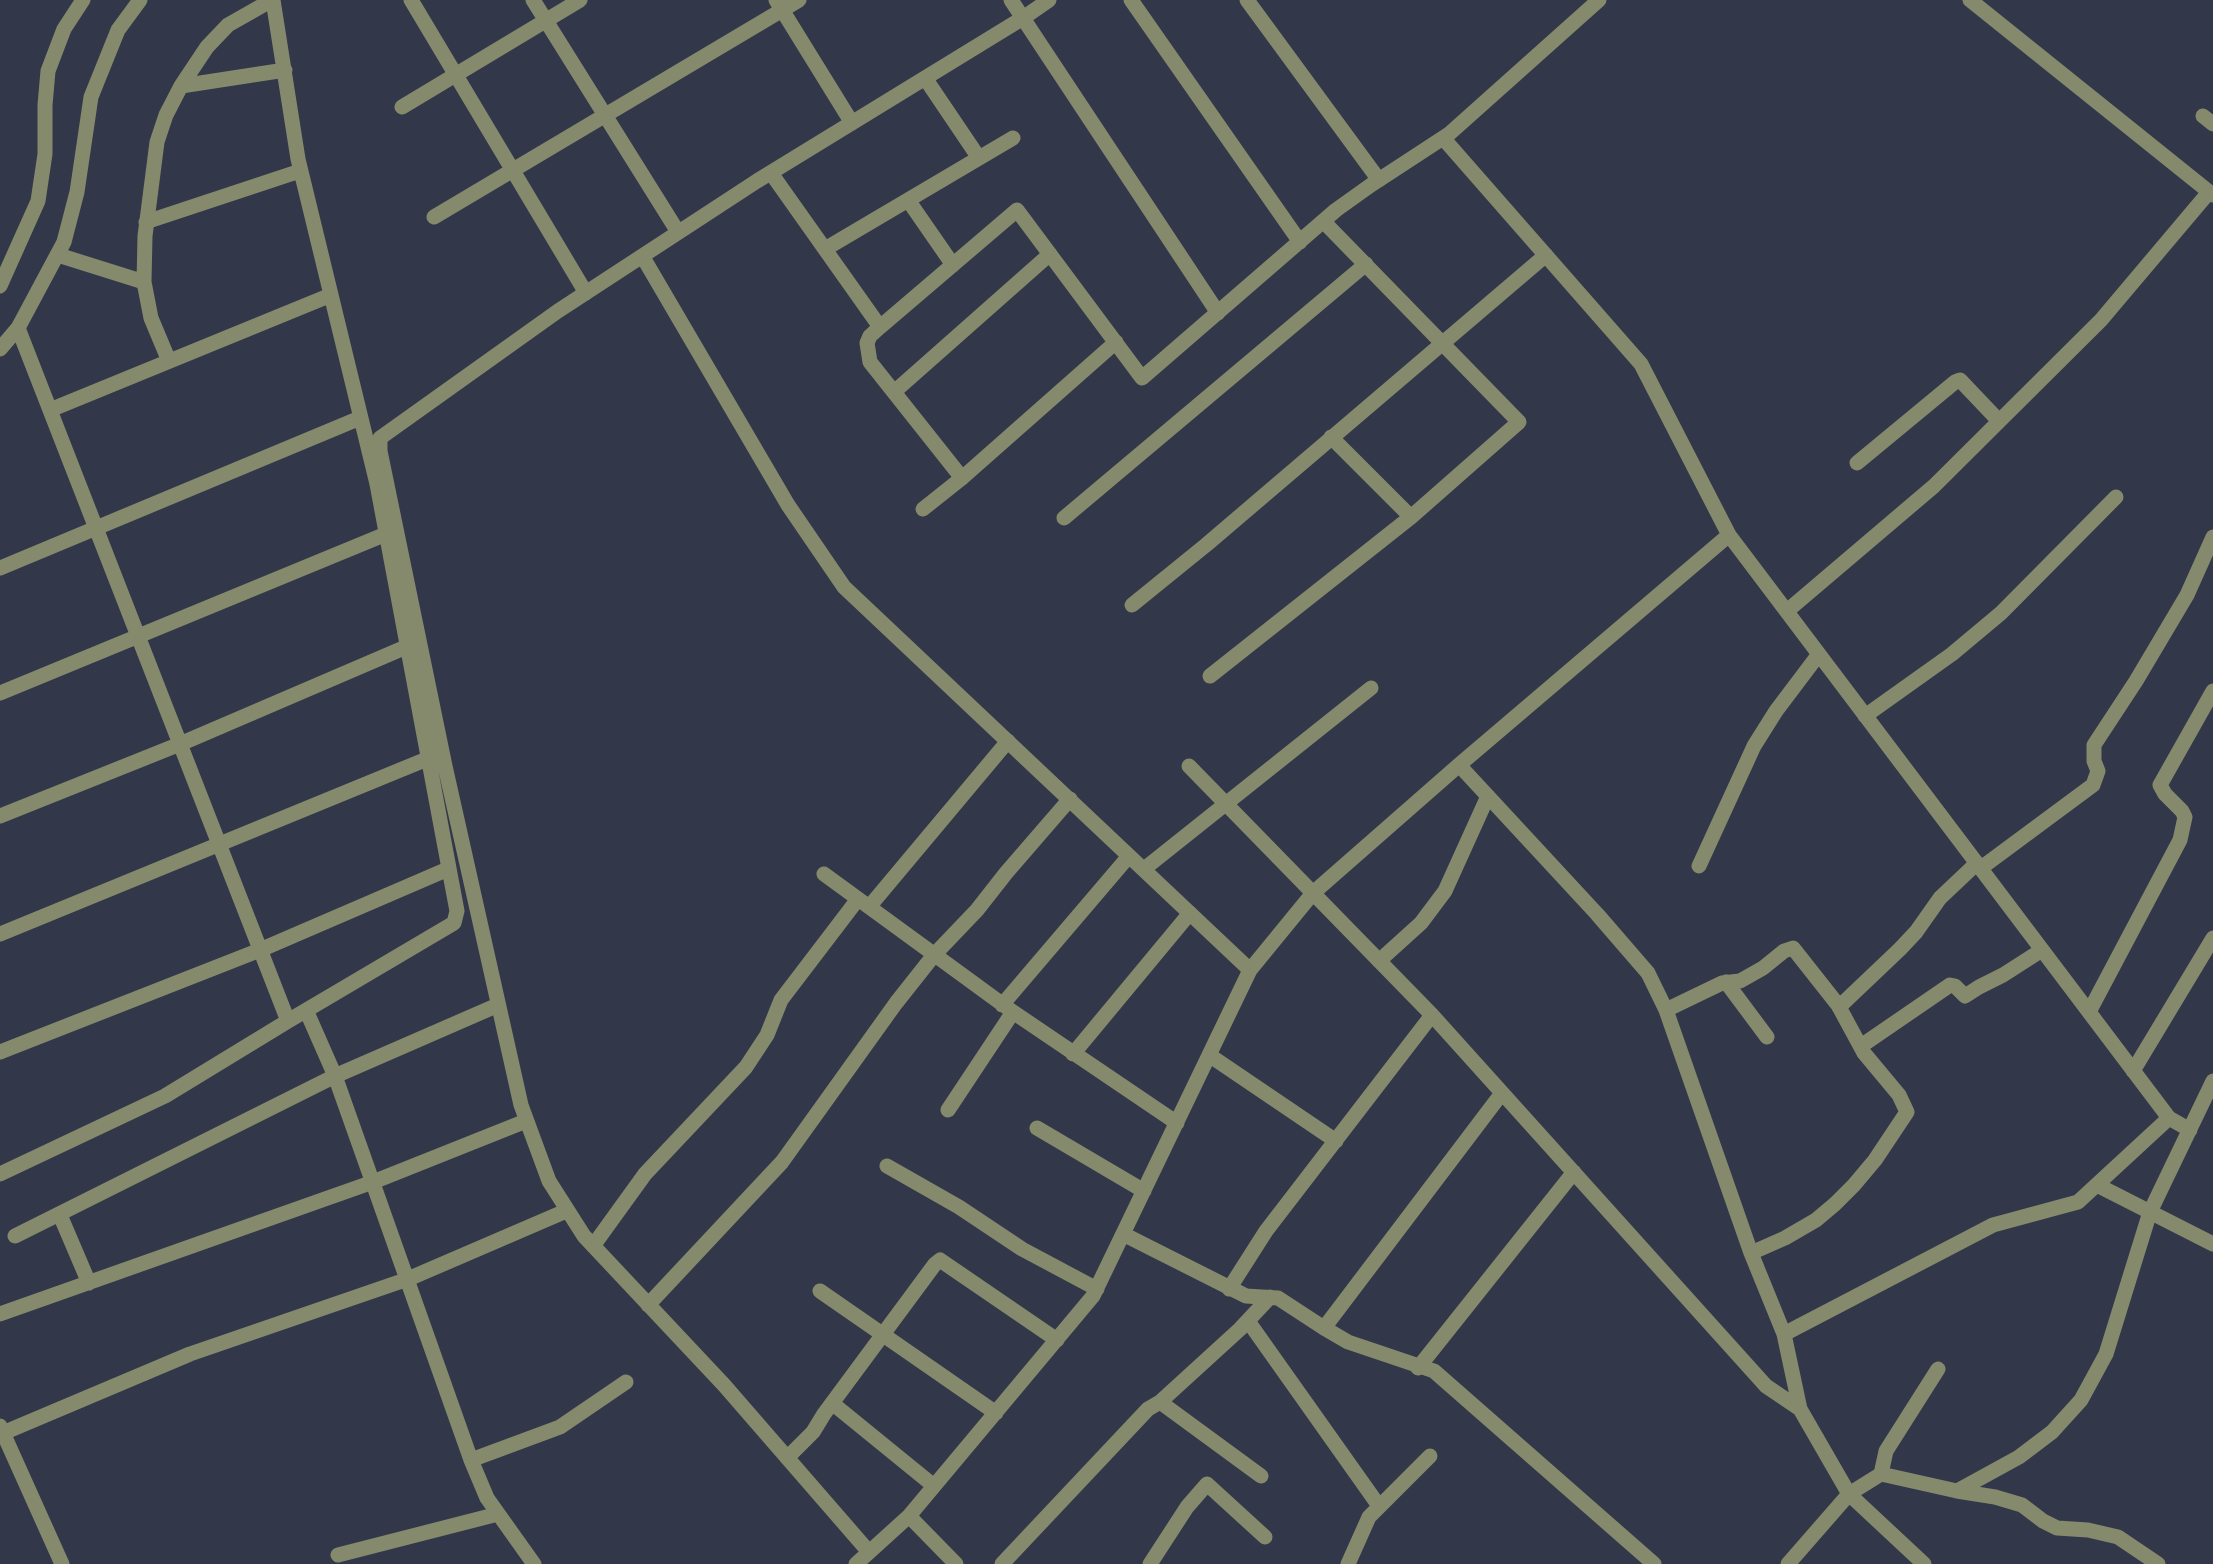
<!DOCTYPE html>
<html>
<head>
<meta charset="utf-8">
<style>
	body { margin:0 }
	canvas { display:block; background:#323749 }
</style>
</head>
<body>
<canvas width="2213" height="1564"></canvas>
<script>
const g = document.querySelector('canvas').getContext('2d');
g.lineJoin = 'round';
const poly = rows => new Path2D(rows.map(r => 'M' + r).join(''));
function strokePath(path, color, width, dash) { g.strokeStyle = color; g.lineWidth = width; g.lineCap = dash ? 'butt' : 'round'; g.setLineDash(dash || []); g.stroke(path); }
strokePath(poly([
	[411,0,586,293],
	[533,0,678,232],
	[776,0,852,123],
	[1011,0,1218,313],
	[1131,0,1300,242],
	[1247,0,1379,180],
	[1970,0,2213,195],
	[925,78,979,158],
	[181,86,285,70],
	[402,107,580,0],
	[2203,116,2213,124],
	[771,173,880,327],
	[908,200,953,265],
	[434,217,799,0],
	[146,222,300,171],
	[825,249,1013,138],
	[58,255,144,282],
	[644,259,788,505,844,587,1250,970],
	[0,286,38,201,45,154,45,105,48,71,64,29,83,0],
	[18,328,288,1021],
	[0,349,18,328,64,242,77,192,91,97,118,30,140,0],
	[169,361,151,318,144,282,145,236,157,142,166,115,181,86,207,47,228,25,272,0],
	[894,392,1050,254],
	[50,410,331,295],
	[1331,437,1411,517],
	[1857,463,1955,382,1960,380,1999,421],
	[962,478,870,362,867,343,870,336,880,327,1017,210,1142,378,1336,210,1371,185,1449,134,1599,0],
	[923,509,962,478,1116,342],
	[1064,518,1366,264],
	[1729,535,2169,1118,2190,1130],
	[0,568,360,418],
	[1132,605,1206,545,1546,255],
	[1787,611,1934,486,2101,320,2209,192],
	[1210,676,1411,517,1519,422,1323,221],
	[0,693,386,534],
	[1865,716,1952,654,2001,613,2116,497],
	[1459,765,1597,914,1648,973,1666,1010,1751,1253,1784,1334],
	[1189,766,1432,1015,1766,1386,1800,1409,1784,1334,1993,1225,2078,1202,2169,1118],
	[0,816,180,744,406,647],
	[1699,866,1754,746,1776,711,1819,654],
	[1981,868,2093,785,2098,771,2094,761,2094,745,2136,681,2187,595,2213,537],
	[1144,869,1371,688],
	[824,874,1013,1012,1177,1123],
	[869,907,1008,741],
	[0,934,427,759],
	[1379,961,1421,923,1445,891,1488,796],
	[1726,982,1767,1037],
	[1002,1005,1129,856],
	[1839,1007,1900,949,1916,932,1940,898,1977,863],
	[306,1010,335,1076,471,1460,487,1498,534,1564],
	[1666,1010,1722,983,1740,981,1763,968,1784,951,1793,948,1838,1005,1864,1053,1899,1095,1907,1112,1875,1160,1854,1185,1835,1204,1816,1220,1785,1238,1751,1253],
	[2089,1012,2180,840,2185,817,2182,811,2165,794,2160,785,2213,691],
	[1861,1046,1950,985,1955,986,1965,996,1979,987,2003,975,2042,950],
	[0,1052,260,950,448,869],
	[1073,1054,1190,913],
	[1209,1055,1336,1141],
	[2133,1071,2213,938],
	[1502,1093,1324,1328,1348,1342,1434,1371,1654,1564],
	[948,1110,1013,1012],
	[1037,1128,1144,1191],
	[887,1166,959,1207,1022,1249,1097,1289],
	[0,1174,165,1096,288,1021,454,923,457,911,377,484,298,159,273,0],
	[2097,1185,2213,1244],
	[60,1215,89,1283],
	[1123,1234,1246,1296,1278,1298,1324,1328],
	[15,1236,335,1076,498,1005],
	[593,1246,645,1174,746,1067,767,1035,781,1000,858,899],
	[1229,1289,1266,1231,1432,1015],
	[820,1291,996,1413],
	[648,1305,782,1162,896,1003,934,955,977,910,1006,873,1070,799],
	[0,1314,373,1182,526,1121],
	[1248,1321,1379,1506],
	[1418,1368,1574,1172],
	[1160,1402,1261,1476],
	[832,1403,934,1486],
	[0,1426,62,1564],
	[3,1433,190,1354,408,1279,566,1211],
	[787,1458,813,1432,824,1414,935,1264,940,1260,1057,1340],
	[471,1460,560,1427,626,1382],
	[1881,1474,1886,1451,1938,1369],
	[1957,1491,2019,1457,2052,1432,2081,1400,2106,1354,2150,1212,2213,1081],
	[909,1516,1093,1296,1250,970,1313,893,1459,765,1729,535,1641,364,1443,138],
	[869,1552,724,1385,584,1236,549,1181,521,1105,445,766,380,451,380,438,558,311,757,181,1023,18,1049,0],
	[338,1555,498,1514],
	[856,1564,909,1516,956,1564],
	[1002,1564,1148,1409,1160,1402,1240,1329,1270,1297],
	[1150,1564,1187,1507,1207,1484,1265,1537],
	[1348,1564,1369,1517,1430,1456],
	[1788,1564,1849,1494,1800,1409],
	[1924,1564,1849,1494,1881,1474,1957,1491,1995,1497,2022,1505,2043,1521,2057,1528,2088,1530,2118,1537,2158,1564]
]), '#858a6c', 15);
</script>
</body>
</html>
